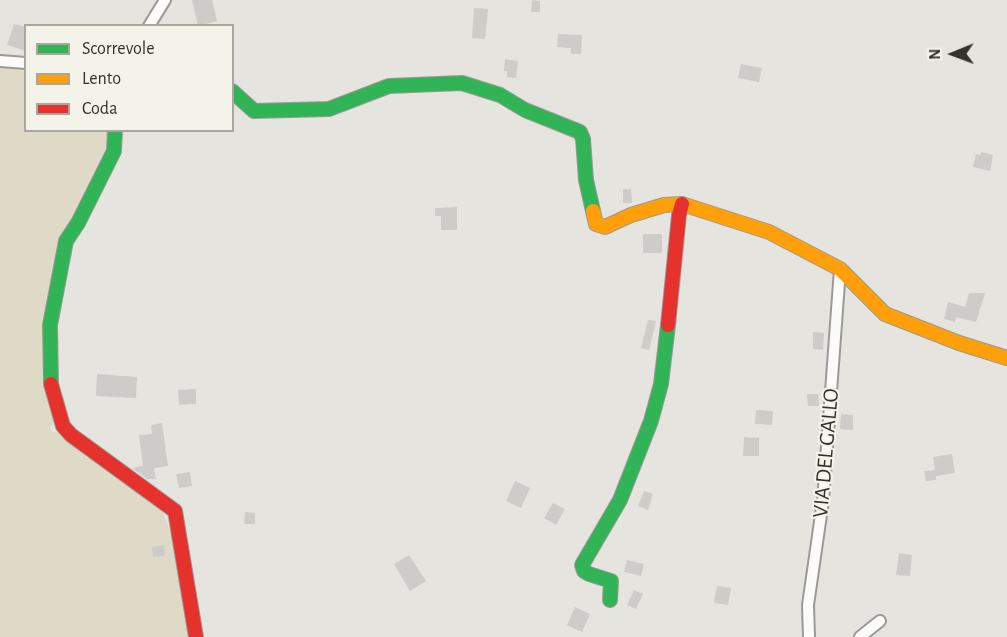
<!DOCTYPE html>
<html>
<head>
<meta charset="utf-8">
<style>
	body { margin:0 }
	#map { position:relative; width:1007px; height:637px; overflow:hidden; background:#e5e4df; font-family:"Alegreya Sans",sans-serif }
	canvas { display:block }
	.legend { position:absolute; left:24px; top:24px; width:210px; height:108px; box-sizing:border-box; background:#f4f3ea; border:2px solid #a7a69f; margin:0; padding:8px 10px; list-style:none; font-size:18px; color:#33322f }
	.legend li { display:flex; align-items:center; gap:12px; height:30px }
	.legend b { width:30px; border:2px solid #a7a69f }
	.north { position:absolute; left:923px; top:24px; width:60px; height:60px; -webkit-text-stroke:4px #f4f3ea; paint-order:stroke; rotate:269deg; font-size:16px; font-weight:700; line-height:24px; text-align:center; color:#33322f }
	.north::after { content:''; display:block; margin:auto; width:21px; height:27px; background:#33322f; clip-path:polygon(50% 0,100% 100%,50% 72%,0 100%) }
</style>
</head>
<body>
<div id="map">
<canvas width="1007" height="637"></canvas>
<ul class="legend">
<li><b style="height:8px;background:#30b455"></b>Scorrevole</li>
<li><b style="height:8px;background:#ff9f0a"></b>Lento</li>
<li><b style="height:8px;background:#e5322d"></b>Coda</li>
</ul>
<div class="north">N</div>
</div>
<script>
const g = document.querySelector('canvas').getContext('2d');
g.lineJoin = 'round';
function fillPath(path, color) { g.fillStyle = color; g.fill(path, 'evenodd'); }
const poly = rows => new Path2D(rows.map(r => 'M' + r).join(''));
function strokePath(path, color, width, dash) { g.strokeStyle = color; g.lineWidth = width; g.lineCap = dash ? 'butt' : 'round'; g.setLineDash(dash || []); g.stroke(path); }
function drawText(font, color, halo, rows, align = 'center') {
  g.font = font + ' "Alegreya Sans",sans-serif'; g.lineWidth = 4.5; g.setLineDash([]); g.textBaseline = 'middle'; g.strokeStyle = halo; g.fillStyle = color; for (const [text, x, y, turn = 0] of rows) {
    g.save(); g.translate(x, y); g.rotate((+turn || 0) * Math.PI / 180); g.textAlign = isNaN(turn) ? turn : align; if (halo) g.strokeText(text, 0, 0); g.fillText(text, 0, 0); g.restore();
  }
}
fillPath(poly([
	[0,66,10,69,25,67,26,130,112,131,107,159,77,217,45,324,58,420,50,427,52,432,62,432,160,506,176,545,191,637,0,637]
]), '#dedac6');
fillPath(poly([
	[192,0,212,0,217,21,198,26],
	[532,0,540,1,540,12,531,12],
	[474,8,488,9,485,39,472,38],
	[14,24,26,27,26,51,7,45],
	[558,34,582,35,581,54,571,54,571,48,557,47],
	[505,59,518,61,516,78,507,77,507,71,504,71],
	[741,64,762,68,759,82,738,78],
	[981,152,993,155,990,171,973,167,976,154,980,155],
	[623,189,631,189,632,203,623,203],
	[457,207,457,230,441,230,441,216,435,216,435,208],
	[643,234,662,234,662,253,643,253],
	[969,293,985,293,976,322,956,317,955,322,944,319,948,302,965,307],
	[648,320,656,321,649,350,641,348],
	[813,332,824,333,823,350,813,349],
	[97,374,137,377,136,398,96,396],
	[196,389,196,404,179,405,178,390],
	[807,394,818,394,819,406,808,406],
	[756,410,773,411,772,425,755,424],
	[841,414,853,415,853,430,840,429],
	[162,423,168,466,154,468,156,479,147,479,132,468,143,466,139,435,152,434,151,425],
	[744,437,759,438,759,456,743,456],
	[952,454,955,473,936,476,936,480,926,481,924,471,935,470,933,457],
	[190,472,192,486,179,488,176,474],
	[515,481,530,488,521,508,506,501],
	[644,491,653,494,648,510,638,506],
	[553,503,565,509,556,525,544,518],
	[245,512,255,513,255,524,244,524],
	[164,545,165,556,153,557,152,547],
	[899,553,912,555,910,576,896,575],
	[409,555,426,581,410,591,394,564],
	[627,560,644,564,641,576,624,572],
	[717,586,731,588,728,605,714,603],
	[634,590,643,594,636,609,627,605],
	[575,607,590,614,582,632,567,625]
]), '#cdccc8');
const street = poly([
	[149,26,165,0],
	[0,61,26,63],
	[809,637,808,605,823,501,840,269],
	[860,637,880,621]
]);
const fast = poly([
	[232,91,254,111,329,109,389,86,462,83,500,95,525,110,580,132,583,139,586,180,593,211],
	[51,384,50,325,66,241,78,223,114,151,115,130],
	[610,600,611,581,589,574,584,571,582,565,620,500,651,421,661,384,668,325]
]);
const slow = poly([
	[593,211,596,224,605,227,631,215,664,205,682,204,769,232,840,269,885,314,959,343,1007,358]
]);
const jam = poly([
	[668,325,679,215,682,204],
	[51,384,63,426,71,435,175,511,196,637]
]);
strokePath(street, '#9b9a96', 14);
strokePath(fast, '#9b9a96', 16);
strokePath(slow, '#9b9a96', 16);
strokePath(jam, '#9b9a96', 16);
strokePath(street, '#fbfbfa', 10);
strokePath(fast, '#30b455', 14);
strokePath(slow, '#ff9f0a', 14);
strokePath(jam, '#e5322d', 14);
drawText('22px', '#33322f', '#f4f3ea', [
	["VIA DEL GALLO",826,453,-85]
]);
</script>
</body>
</html>
